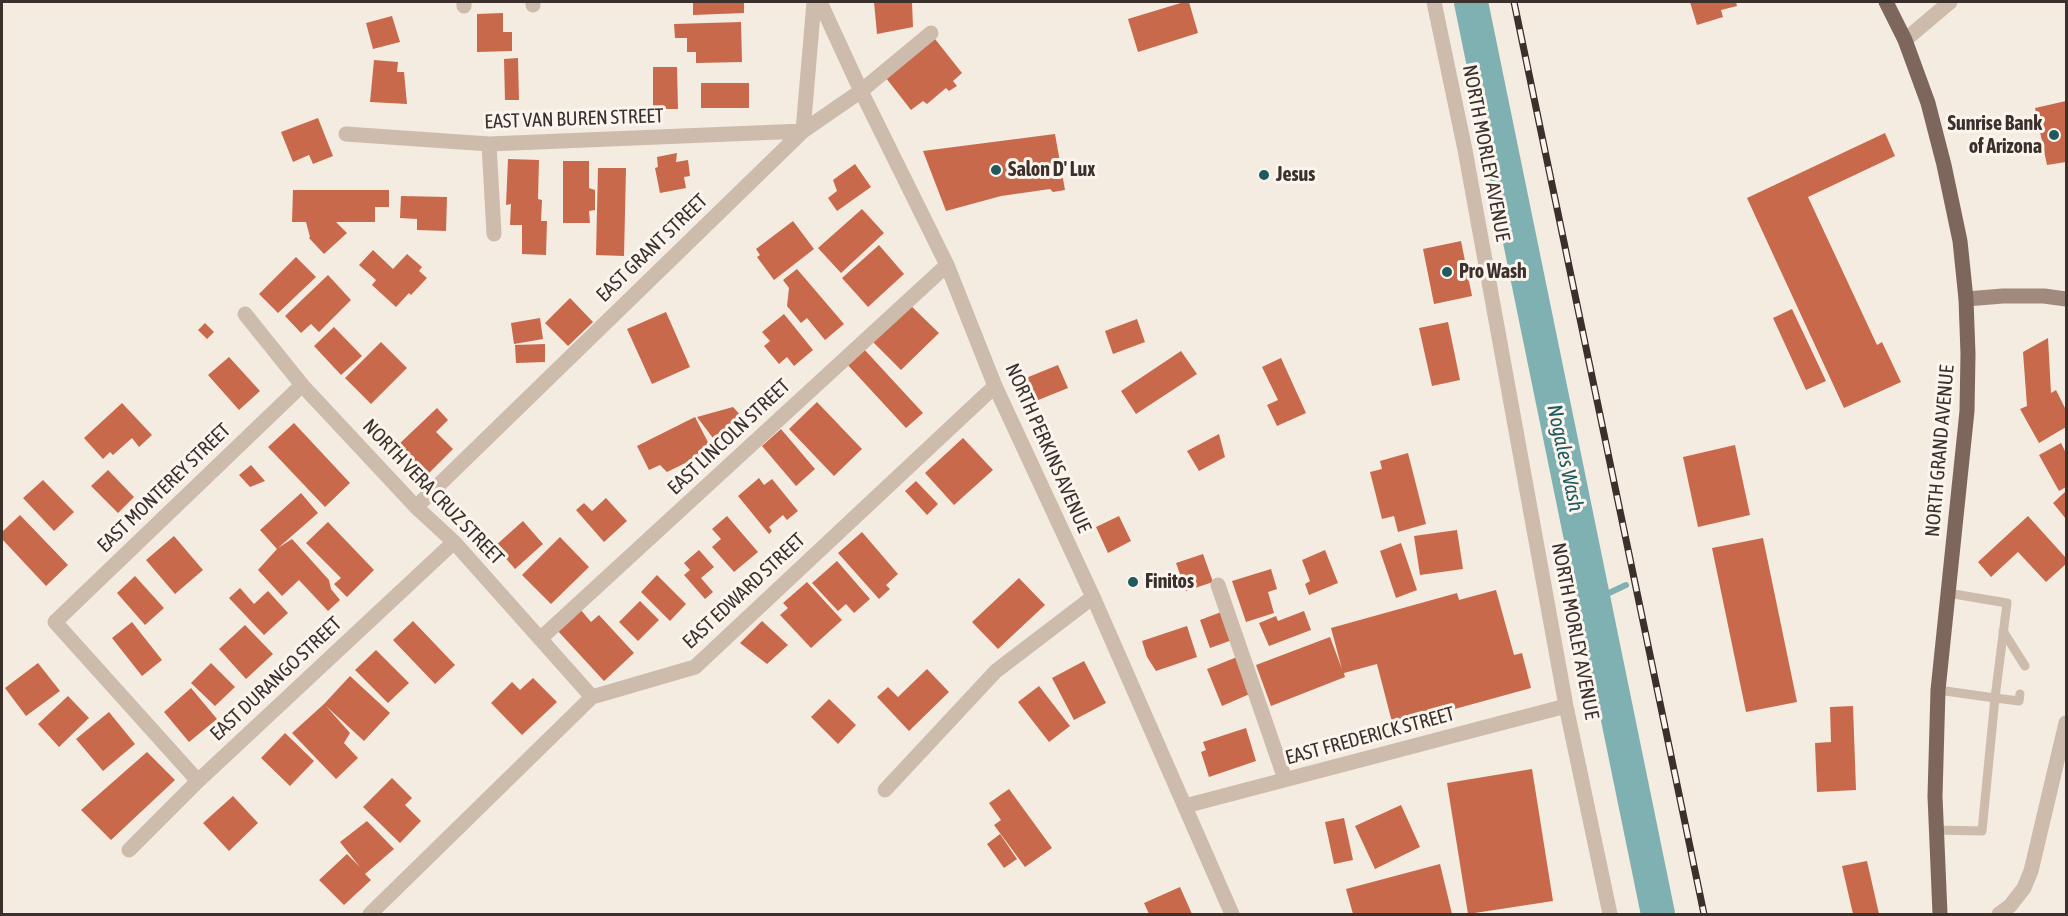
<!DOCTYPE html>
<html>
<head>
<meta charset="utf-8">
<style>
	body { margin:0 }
	#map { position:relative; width:2068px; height:916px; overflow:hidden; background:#f4ebe1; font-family:"Asap Condensed",sans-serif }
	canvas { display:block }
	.frame { position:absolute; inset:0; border:3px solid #3b302b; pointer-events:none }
</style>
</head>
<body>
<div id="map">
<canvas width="2068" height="916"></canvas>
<div class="frame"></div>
</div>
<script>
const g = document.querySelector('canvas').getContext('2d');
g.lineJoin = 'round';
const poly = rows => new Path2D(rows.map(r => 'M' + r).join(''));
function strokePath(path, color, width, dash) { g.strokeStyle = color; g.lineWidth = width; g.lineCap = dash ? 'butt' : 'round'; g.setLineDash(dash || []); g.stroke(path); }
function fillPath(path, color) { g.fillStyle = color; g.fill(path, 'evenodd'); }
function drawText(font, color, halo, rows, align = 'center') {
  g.font = font + ' "Asap Condensed",sans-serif'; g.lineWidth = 6; g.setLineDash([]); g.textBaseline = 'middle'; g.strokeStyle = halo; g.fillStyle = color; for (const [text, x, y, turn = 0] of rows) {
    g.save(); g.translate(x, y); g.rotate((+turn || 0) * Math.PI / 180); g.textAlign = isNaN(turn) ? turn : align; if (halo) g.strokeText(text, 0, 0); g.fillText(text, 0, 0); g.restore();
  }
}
strokePath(poly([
	[1594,600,1626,585]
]), '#7fb0b2', 6);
strokePath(poly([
	[1471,2,1658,914]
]), '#7fb0b2', 34);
fillPath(poly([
	[693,2,744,2,744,13,693,15],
	[874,2,912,2,913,27,877,34],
	[1184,2,1189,2,1198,33,1138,52,1128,19],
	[1690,2,1736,2,1737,6,1721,10,1723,17,1697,25],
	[503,13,503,32,512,32,512,51,477,52,477,14],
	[392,16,400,42,373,49,366,23],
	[741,22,742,62,696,63,696,52,687,52,687,38,675,38,674,24],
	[935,39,962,73,953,81,957,86,949,91,946,88,927,104,923,101,911,110,886,78],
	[518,58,519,100,505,100,504,59],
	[374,60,398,62,397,72,404,72,407,104,370,102],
	[653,67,677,67,678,109,653,109],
	[701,83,749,83,749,108,701,108],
	[2066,101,2066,162,2047,165,2035,108],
	[318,118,333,156,313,164,309,155,293,162,281,132],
	[1885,133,1895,156,1808,197,1877,345,1882,342,1901,382,1844,408,1747,198],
	[1055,134,1065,190,1053,192,1050,189,1001,196,946,211,923,151],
	[677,153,676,162,688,160,690,176,684,177,686,188,660,193,655,168,658,167,657,157],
	[508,159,539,160,538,199,542,200,541,221,547,221,546,255,522,254,522,225,510,225,511,204,506,205],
	[563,161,589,161,589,188,595,190,595,210,589,211,590,223,563,223],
	[855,164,871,187,837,211,828,198,837,191,833,180],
	[598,168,626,168,624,256,596,255],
	[293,190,389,190,389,207,375,207,375,222,336,222,347,233,324,254,309,238,310,237,306,222,292,222],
	[401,196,447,197,446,231,417,230,417,219,400,218],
	[862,209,884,233,841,273,818,248],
	[793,221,814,249,774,280,757,257,760,255,756,249],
	[1461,241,1472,296,1434,304,1423,249],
	[879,245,904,274,868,307,842,278],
	[373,250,393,269,407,254,422,267,419,271,427,278,411,295,409,293,396,307,372,285,376,280,359,265],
	[296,257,316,277,278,313,259,294],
	[797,269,844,324,825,340,807,318,801,323,787,306,789,288,783,280],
	[328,275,351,300,319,332,311,324,301,333,285,316],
	[570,298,593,322,568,346,545,323],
	[907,302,939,333,901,370,870,339],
	[1792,309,1826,381,1806,390,1773,318],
	[666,312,690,367,652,384,627,329],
	[784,314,813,350,794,366,787,357,779,364,764,346,770,341,762,332],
	[540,318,543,339,514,344,511,323],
	[1137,319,1145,342,1113,354,1105,331],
	[1448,322,1460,380,1432,386,1419,328],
	[205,323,214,332,207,339,198,330],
	[334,327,362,356,341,375,314,346],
	[2048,338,2051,393,2056,390,2066,410,2066,427,2039,443,2020,409,2027,406,2023,352],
	[381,342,407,368,371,404,345,378],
	[545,344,545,362,516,363,515,345],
	[862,347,923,413,906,428,845,362],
	[1181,351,1197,374,1136,414,1121,391],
	[229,357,260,391,239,410,208,375],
	[1281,358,1306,413,1277,426,1267,405,1278,400,1262,367],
	[1058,365,1068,388,1026,405,1016,382],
	[817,402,862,449,834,476,789,429],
	[122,403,152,435,139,447,132,438,113,455,110,452,103,459,84,438],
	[733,407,743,418,716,442,697,417],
	[437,408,448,420,436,432,453,449,426,476,397,446],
	[695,417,712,450,667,472,660,465,649,470,637,446],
	[294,423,350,483,325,507,268,447],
	[781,429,815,469,796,486,762,446],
	[1219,434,1225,457,1199,471,1187,451],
	[963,438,993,470,954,505,925,473],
	[2061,443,2066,453,2066,487,2059,491,2039,455],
	[1735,445,1750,515,1698,527,1683,457],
	[1408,453,1426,524,1398,532,1394,516,1382,519,1370,472,1382,469,1380,461],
	[251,465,265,481,250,487,239,475],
	[108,470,134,497,118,513,91,486],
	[759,478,764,485,772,479,798,511,787,520,783,515,769,527,772,531,769,534,738,496],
	[43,480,74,512,54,531,23,498],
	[916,481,938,504,927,515,905,491],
	[2066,491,2066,519,2053,503],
	[301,493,318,513,278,548,292,539,329,580,331,589,340,600,328,611,299,580,282,596,258,570,277,549,260,530],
	[606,498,627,521,604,542,576,510,584,503,592,511],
	[20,515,68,565,46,586,2,539,2,532],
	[727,516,758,552,734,572,712,547,721,539,712,529],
	[1119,516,1131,541,1108,553,1096,527],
	[2028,516,2066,558,2066,564,2046,582,2018,552,1991,577,1978,562],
	[523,521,543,544,515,569,495,546],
	[328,522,374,570,347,597,334,584,341,578,306,543],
	[1457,530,1463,569,1420,575,1414,536],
	[862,532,898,574,886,585,890,589,879,599,838,553],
	[174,536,203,570,175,594,146,560],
	[560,537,589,567,551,604,522,575],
	[1763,538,1797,702,1746,712,1712,548],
	[1401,543,1417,590,1396,598,1380,551],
	[699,550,714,567,701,578,713,592,705,599,684,575,690,570,684,563],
	[1325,550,1338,583,1309,595,1305,584,1310,581,1302,560],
	[1203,554,1213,582,1186,591,1176,563],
	[837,561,870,599,854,613,846,604,838,611,812,583],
	[1271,569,1277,589,1268,592,1274,613,1246,622,1232,581],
	[657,575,686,604,670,621,641,592],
	[135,576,164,608,145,625,117,593],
	[1019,578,1045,605,998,649,972,622],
	[807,582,842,620,811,648,780,615,788,608,783,603],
	[240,588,254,604,268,591,288,613,264,635,229,598],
	[1496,590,1514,655,1522,653,1531,688,1393,726,1377,664,1344,673,1345,677,1271,706,1256,665,1330,637,1342,669,1331,628,1457,593,1459,600],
	[640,601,659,620,638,641,619,622],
	[580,609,591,622,599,615,634,653,604,681,557,630],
	[1224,611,1235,639,1210,648,1200,620],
	[1304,611,1311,630,1269,646,1259,623,1276,616,1278,621],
	[413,621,455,665,435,684,393,640],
	[762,621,788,645,767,664,740,643],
	[132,622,162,660,142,676,112,638],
	[245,625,273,654,246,679,219,649],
	[1187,626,1197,657,1156,671,1147,657,1142,641],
	[376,650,409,683,388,703,355,670],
	[1237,657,1252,693,1222,706,1207,669],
	[1084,661,1106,703,1074,720,1052,678],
	[38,663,60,691,26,716,5,688],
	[211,663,235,687,215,706,191,683],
	[927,669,949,692,909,731,877,697,888,687,898,697],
	[350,676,390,713,364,741,326,706,350,733,344,743,358,758,336,779,292,733,324,704],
	[533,678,557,702,522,735,491,703,512,682,520,690],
	[1039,686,1070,726,1049,742,1018,702],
	[191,688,217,719,189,742,164,712],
	[68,696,89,718,59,747,38,724],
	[829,699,856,725,838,744,811,717],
	[1853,706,1856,790,1817,792,1815,743,1831,742,1830,707],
	[109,712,135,744,103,771,76,739],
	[1246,728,1256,761,1209,777,1201,752,1206,750,1203,742],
	[285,733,314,761,290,786,261,758],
	[147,752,175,780,111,840,81,810],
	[1532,769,1553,901,1468,914,1447,783],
	[392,778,412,798,405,805,421,821,400,843,363,807],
	[1009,789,1052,848,1025,867,994,825,1001,820,989,803],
	[233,796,258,823,229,851,203,823],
	[1401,805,1420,847,1375,869,1355,826],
	[1344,818,1353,860,1334,864,1325,822],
	[367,821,394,849,365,874,371,880,344,905,319,880,347,854,360,867,340,842],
	[1000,834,1017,859,1004,868,987,844],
	[1867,861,1879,914,1853,914,1842,866],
	[1440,864,1452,914,1353,914,1346,889],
	[1180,887,1192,914,1149,914,1144,903]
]), '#c8694b');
strokePath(poly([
	[2003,631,2025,666],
	[1938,690,1995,698,2007,603,1948,593],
	[1936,830,1982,831,1995,698,2019,701,2020,694]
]), '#cdbbac', 9);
strokePath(poly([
	[820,2,861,91,947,265,995,386,1093,597,1232,914],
	[1434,2,1465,150,1566,706,1610,914],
	[533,5,533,2],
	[464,6,464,2],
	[1905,40,1950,2],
	[803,131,814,2],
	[346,134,489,144,803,131],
	[489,144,494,234],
	[245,314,302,385,416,507,454,542,592,697],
	[416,507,803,131,861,91,931,33],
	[1218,585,1285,779],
	[540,639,947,265],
	[198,781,55,622,302,385],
	[885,790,996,671,1093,597],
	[1185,806,1566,706],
	[129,850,198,781,454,542],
	[370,914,592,697,695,667,995,386],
	[1999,914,2010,906,2024,888,2031,871,2066,723]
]), '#cdbbac', 15);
strokePath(poly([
	[1966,299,2003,296,2044,296,2066,299]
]), '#a18a7d', 15);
strokePath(poly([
	[1886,2,1905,40,1928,103,1944,165,1960,241,1966,299,1968,354,1967,411,1938,690,1935,796,1940,914]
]), '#7d675c', 15);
const rail = poly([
	[1514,2,1704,914]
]);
strokePath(rail, '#3b302b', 7);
strokePath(rail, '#fbf5ee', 4.5, [14]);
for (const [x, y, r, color] of [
	[2054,135,6,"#1f5a5e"],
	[996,170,6,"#1f5a5e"],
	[1264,175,6,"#1f5a5e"],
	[1447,272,6,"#1f5a5e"],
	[1133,582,6,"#1f5a5e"]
]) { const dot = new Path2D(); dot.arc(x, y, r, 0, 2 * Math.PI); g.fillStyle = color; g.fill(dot); strokePath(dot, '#fbf5ee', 2); }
drawText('20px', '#3b302b', '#fbf5ee', [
	["EAST VAN BUREN STREET",574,119,-2],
	["NORTH MORLEY AVENUE",1486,153,79],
	["EAST GRANT STREET",652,248,-44],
	["EAST LINCOLN STREET",729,437,-43],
	["NORTH PERKINS AVENUE",1048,448,66],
	["NORTH GRAND AVENUE",1940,451,-85],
	["EAST MONTEREY STREET",164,488,-44],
	["NORTH VERA CRUZ STREET",433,492,46],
	["EAST EDWARD STREET",744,591,-43],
	["NORTH MORLEY AVENUE",1575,631,79],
	["EAST DURANGO STREET",276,679,-43],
	["EAST FREDERICK STREET",1370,736,-15]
]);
drawText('bold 20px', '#3b302b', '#fbf5ee', [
	["Sunrise Bank",2042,124,"right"],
	["of Arizona",2042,147,"right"],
	["Salon D' Lux",1008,170],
	["Jesus",1276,175],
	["Pro Wash",1459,272],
	["Finitos",1145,582]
], 'left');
drawText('italic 21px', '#1f5a5e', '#fbf5ee', [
	["Nogales Wash",1565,458,78]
]);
</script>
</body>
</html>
